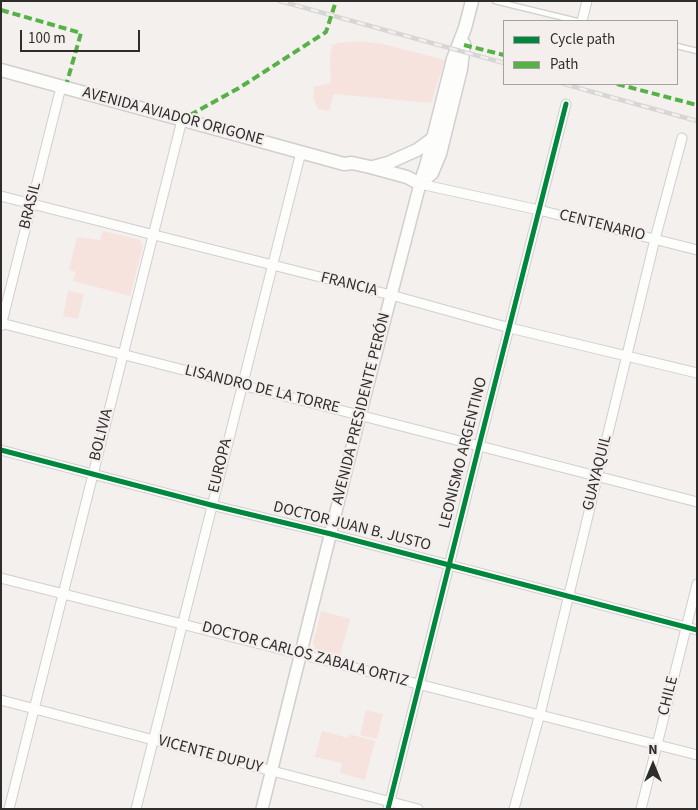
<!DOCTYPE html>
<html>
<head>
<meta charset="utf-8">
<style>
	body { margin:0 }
	#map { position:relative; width:698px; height:810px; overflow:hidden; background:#f3f0ee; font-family:"Source Sans 3",sans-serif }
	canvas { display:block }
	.frame { position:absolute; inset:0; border:2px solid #2f2d2c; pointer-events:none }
	.legend { position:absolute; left:503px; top:20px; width:175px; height:65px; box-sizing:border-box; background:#f4efed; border:1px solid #a5a1a0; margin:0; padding:6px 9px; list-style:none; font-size:15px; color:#2f2d2c }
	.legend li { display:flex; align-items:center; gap:10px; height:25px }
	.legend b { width:25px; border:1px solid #a5a1a0 }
	.north { position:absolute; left:628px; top:740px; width:50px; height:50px; -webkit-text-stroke:4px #f4efed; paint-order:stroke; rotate:0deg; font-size:14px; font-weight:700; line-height:20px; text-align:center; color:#2f2d2c }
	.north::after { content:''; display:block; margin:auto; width:18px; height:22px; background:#2f2d2c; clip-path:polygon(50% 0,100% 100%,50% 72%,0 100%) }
	.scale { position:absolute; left:20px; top:30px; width:120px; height:22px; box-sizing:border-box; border:2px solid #2f2d2c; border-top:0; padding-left:6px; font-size:15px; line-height:18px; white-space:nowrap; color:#2f2d2c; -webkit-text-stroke:4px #f4efed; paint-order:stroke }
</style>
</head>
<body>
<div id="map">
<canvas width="698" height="810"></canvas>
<div class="frame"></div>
<ul class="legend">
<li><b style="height:6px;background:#00873e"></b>Cycle path</li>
<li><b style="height:6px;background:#56b246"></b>Path</li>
</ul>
<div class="north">N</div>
<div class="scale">100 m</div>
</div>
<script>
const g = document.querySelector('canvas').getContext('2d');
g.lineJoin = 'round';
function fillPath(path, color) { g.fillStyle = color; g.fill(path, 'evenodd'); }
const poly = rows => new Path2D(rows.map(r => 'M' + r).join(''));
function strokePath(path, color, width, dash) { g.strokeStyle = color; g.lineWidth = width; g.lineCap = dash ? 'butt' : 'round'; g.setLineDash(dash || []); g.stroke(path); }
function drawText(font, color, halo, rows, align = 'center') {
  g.font = font + ' "Source Sans 3",sans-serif'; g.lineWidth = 4.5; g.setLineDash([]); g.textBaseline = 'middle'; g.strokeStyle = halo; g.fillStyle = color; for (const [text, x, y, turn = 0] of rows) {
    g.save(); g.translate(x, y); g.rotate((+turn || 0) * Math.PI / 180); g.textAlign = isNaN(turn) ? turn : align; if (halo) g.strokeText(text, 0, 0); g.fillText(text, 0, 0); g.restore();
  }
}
fillPath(poly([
	[361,41,383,44,445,60,431,103,334,94,329,111,318,109,313,97,314,87,331,83,330,57,332,46,337,43],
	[103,231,140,240,143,246,130,296,73,281,76,272,69,270,77,237,100,240],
	[68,291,84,294,78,319,63,316],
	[321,611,350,619,340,655,315,649,313,643],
	[366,710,383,714,377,739,360,735],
	[322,731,348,738,349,734,375,741,365,780,340,773,342,763,315,757]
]), '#f6e3dd');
const service = poly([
	[495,1,577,21],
	[677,46,697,51]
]);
const minor = poly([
	[582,21,587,1],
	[420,184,539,210,697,250],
	[1,196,391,295,510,328,697,373],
	[1,323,697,502],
	[1,326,61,87],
	[1,450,211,505,331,534,697,630],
	[1,578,697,755],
	[1,700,418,809],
	[9,809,182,120],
	[136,809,301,152],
	[388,809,479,446,566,104],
	[514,809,542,706,655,239,682,138],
	[641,809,697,584]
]);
const secondary = poly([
	[262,809,360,415,420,184]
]);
const primary = poly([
	[1,70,344,164,352,163,370,167,407,177,420,184],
	[373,167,388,163,417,150,432,139],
	[422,182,432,173,440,154,461,69,464,44],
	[420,184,426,166,453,59,465,28,472,1]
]);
strokePath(service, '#d1cece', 7);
strokePath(minor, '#d1cece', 11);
strokePath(secondary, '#d1cece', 14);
strokePath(primary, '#d1cece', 15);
strokePath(service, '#fdfdfc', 4.5);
strokePath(minor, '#fdfdfc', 9);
strokePath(secondary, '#fdfdfc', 11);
strokePath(primary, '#fdfdfc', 12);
const rail = poly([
	[280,1,504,63],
	[564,84,697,121]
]);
strokePath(rail, '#d7d6d6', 4.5);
strokePath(rail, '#f4efed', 2.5, [8]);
strokePath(poly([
	[1,10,81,33,67,82],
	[464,45,504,55],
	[617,84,697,105],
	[190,115,239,88,326,32,336,1]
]), '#56b246', 4, [8, 4]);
strokePath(poly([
	[1,450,211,505,331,534,697,630],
	[388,809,479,446,566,104]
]), '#00873e', 5);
drawText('16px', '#2f2d2c', '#f4efed', [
	["AVENIDA AVIADOR ORIGONE",173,117,15],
	["BRASIL",31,206,-76],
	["CENTENARIO",602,226,14],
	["FRANCIA",349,285,14],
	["LISANDRO DE LA TORRE",262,390,14],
	["AVENIDA PRESIDENTE PERÓN",362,409,-76],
	["BOLIVIA",102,435,-76],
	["LEONISMO ARGENTINO",464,453,-76],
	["EUROPA",221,466,-76],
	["GUAYAQUIL",598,473,-76],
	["DOCTOR JUAN B. JUSTO",352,527,14],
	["DOCTOR CARLOS ZABALA ORTIZ",305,655,15],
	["CHILE",669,696,-76],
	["VICENTE DUPUY",210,755,15]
]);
</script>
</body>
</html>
